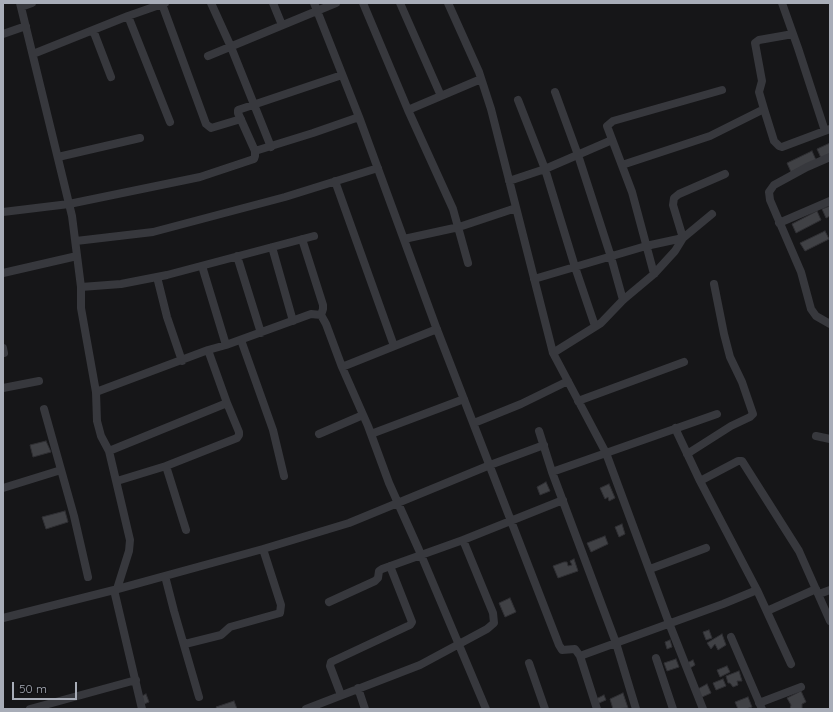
<!DOCTYPE html>
<html>
<head>
<meta charset="utf-8">
<style>
	body { margin:0 }
	#map { position:relative; width:833px; height:712px; overflow:hidden; background:#161618; font-family:Quicksand,sans-serif }
	canvas { display:block }
	.frame { position:absolute; inset:0; border:4px solid #a8adb8; pointer-events:none }
	.scale { position:absolute; left:12px; top:682px; width:65px; height:18px; box-sizing:border-box; border:2px solid #a8adb8; border-top:0; padding-left:5px; font-size:12px; line-height:14px; white-space:nowrap; color:#a8adb8; -webkit-text-stroke:3px #111113; paint-order:stroke }
</style>
</head>
<body>
<div id="map">
<canvas width="833" height="712"></canvas>
<div class="frame"></div>
<div class="scale">50 m</div>
</div>
<script>
const g = document.querySelector('canvas').getContext('2d');
g.lineJoin = 'round';
function fillPath(path, color) { g.fillStyle = color; g.fill(path, 'evenodd'); }
const poly = rows => new Path2D(rows.map(r => 'M' + r).join(''));
function strokePath(path, color, width, dash) { g.strokeStyle = color; g.lineWidth = width; g.lineCap = dash ? 'butt' : 'round'; g.setLineDash(dash || []); g.stroke(path); }
const building = poly([
	[830,143,830,154,821,158,817,149,830,143],
	[812,151,816,160,791,172,787,163,812,151],
	[830,206,830,216,826,218,822,209,830,206],
	[817,211,821,220,796,233,792,224,817,211],
	[825,231,829,239,805,251,800,243,825,231],
	[46,441,51,452,33,457,30,445,46,441],
	[546,482,550,491,540,495,537,487,546,482],
	[609,484,615,498,609,501,608,497,605,499,600,488,609,484],
	[65,511,68,522,46,529,42,517,65,511],
	[622,524,625,534,619,537,615,527,622,524],
	[605,536,608,544,591,552,587,543,605,536],
	[574,559,578,571,558,578,553,566,564,562,567,562,568,566,572,565,570,561,574,559],
	[510,598,516,612,505,617,499,603,510,598],
	[709,630,712,638,706,640,703,632,709,630],
	[722,634,726,645,718,650,715,644,711,649,707,643,722,634],
	[670,640,672,647,667,649,665,642,670,640],
	[676,659,679,667,667,671,664,663,676,659],
	[693,660,695,665,690,668,687,663,693,660],
	[727,666,730,672,720,677,717,670,727,666],
	[739,671,742,681,737,681,738,685,733,687,730,683,728,683,726,676,739,671],
	[723,679,726,686,716,690,713,683,723,679],
	[707,684,711,693,700,698,696,690,707,684],
	[801,691,806,702,802,704,802,708,801,709,790,709,791,705,787,698,801,691],
	[623,693,628,708,613,709,610,699,623,693],
	[146,694,149,702,144,704,142,696,146,694],
	[604,695,606,700,599,703,596,699,604,695],
	[748,697,752,707,746,709,738,709,735,702,748,697],
	[234,701,237,709,217,709,216,707,234,701]
]);
fillPath(building, '#404145');
strokePath(building, '#303034', 1);
strokePath(poly([
	[20,3,72,216,81,287,81,308,96,392,97,421,101,436,109,451,130,540,129,551,117,589],
	[211,3,231,47,271,147],
	[273,3,282,25],
	[314,3,359,117,436,327,559,645,562,650,575,649,580,656],
	[363,3,408,110,453,209,468,263],
	[400,3,441,96],
	[448,3,479,72,491,109,553,353,606,453,669,623,703,709],
	[782,3,798,48,825,131],
	[162,4,206,124,211,128,241,119],
	[21,7,32,3],
	[128,16,170,122],
	[93,30,111,77],
	[3,34,26,26],
	[33,54,128,16,165,3],
	[208,56,336,3],
	[555,92,578,155,611,257,623,300],
	[518,100,545,169,575,267,595,326],
	[764,109,759,92,762,81,755,43,759,40,793,34],
	[408,110,481,79],
	[255,151,238,113,238,110,342,75],
	[58,157,140,138],
	[830,157,807,167,774,185,769,192,770,200,801,272,811,309,816,316,830,324],
	[622,165,710,136,764,109,774,141,779,146,782,147,830,129],
	[335,181,394,346],
	[509,181,545,169,612,140],
	[3,212,69,204,200,177,254,159,255,156,255,151,313,133,359,117],
	[779,223,830,201],
	[302,239,323,305,323,309,321,315],
	[404,239,459,227,516,208],
	[76,241,153,232,285,197,378,168],
	[272,247,293,321],
	[237,256,261,333],
	[202,266,226,345],
	[3,273,77,256],
	[654,274,632,192,607,126,613,121,722,90],
	[157,277,167,317,182,361],
	[534,279,646,246,683,238,712,214],
	[81,287,121,284,167,275,314,236],
	[241,340,273,430,284,476],
	[3,348,4,353],
	[553,353,601,323,623,300,654,274,675,251,683,238,673,205,674,198,679,194,725,174],
	[342,367,437,329],
	[3,388,39,381],
	[96,392,208,350,226,345,311,314,321,315,326,324,342,367,368,426,389,483,419,550,486,709],
	[578,401,684,362],
	[44,409,74,516,88,577],
	[474,423,521,404,568,381],
	[675,428,700,481],
	[539,431,552,472],
	[319,434,363,415],
	[371,434,464,399],
	[816,436,830,439],
	[109,451,227,403],
	[687,454,731,426,750,417,753,414,742,382,730,357,724,334,714,284],
	[166,466,237,438,239,435,239,432,227,403,208,350],
	[117,481,166,466,186,530],
	[3,488,61,470],
	[650,569,706,548],
	[165,576,174,611,199,697],
	[114,590,142,709],
	[819,594,830,590],
	[329,602,375,581,378,578,379,571,382,569,463,540,563,500],
	[767,611,816,589],
	[3,618,114,590,263,549,349,523,490,465,544,445],
	[731,637,762,709],
	[185,644,221,635,230,627,280,613,281,605,263,549],
	[656,658,673,709],
	[529,663,545,709],
	[791,664,757,590,700,481,738,461,742,461,799,551,830,621],
	[358,688,365,709],
	[341,695,330,666,331,662,410,625,412,622,390,566],
	[759,703,801,687],
	[30,709,136,680],
	[306,709,420,665,487,629,494,623,493,613,463,540],
	[597,709,580,656,723,604,757,590],
	[636,709,616,643,552,472,717,414]
]), '#37383d', 8);
</script>
</body>
</html>
